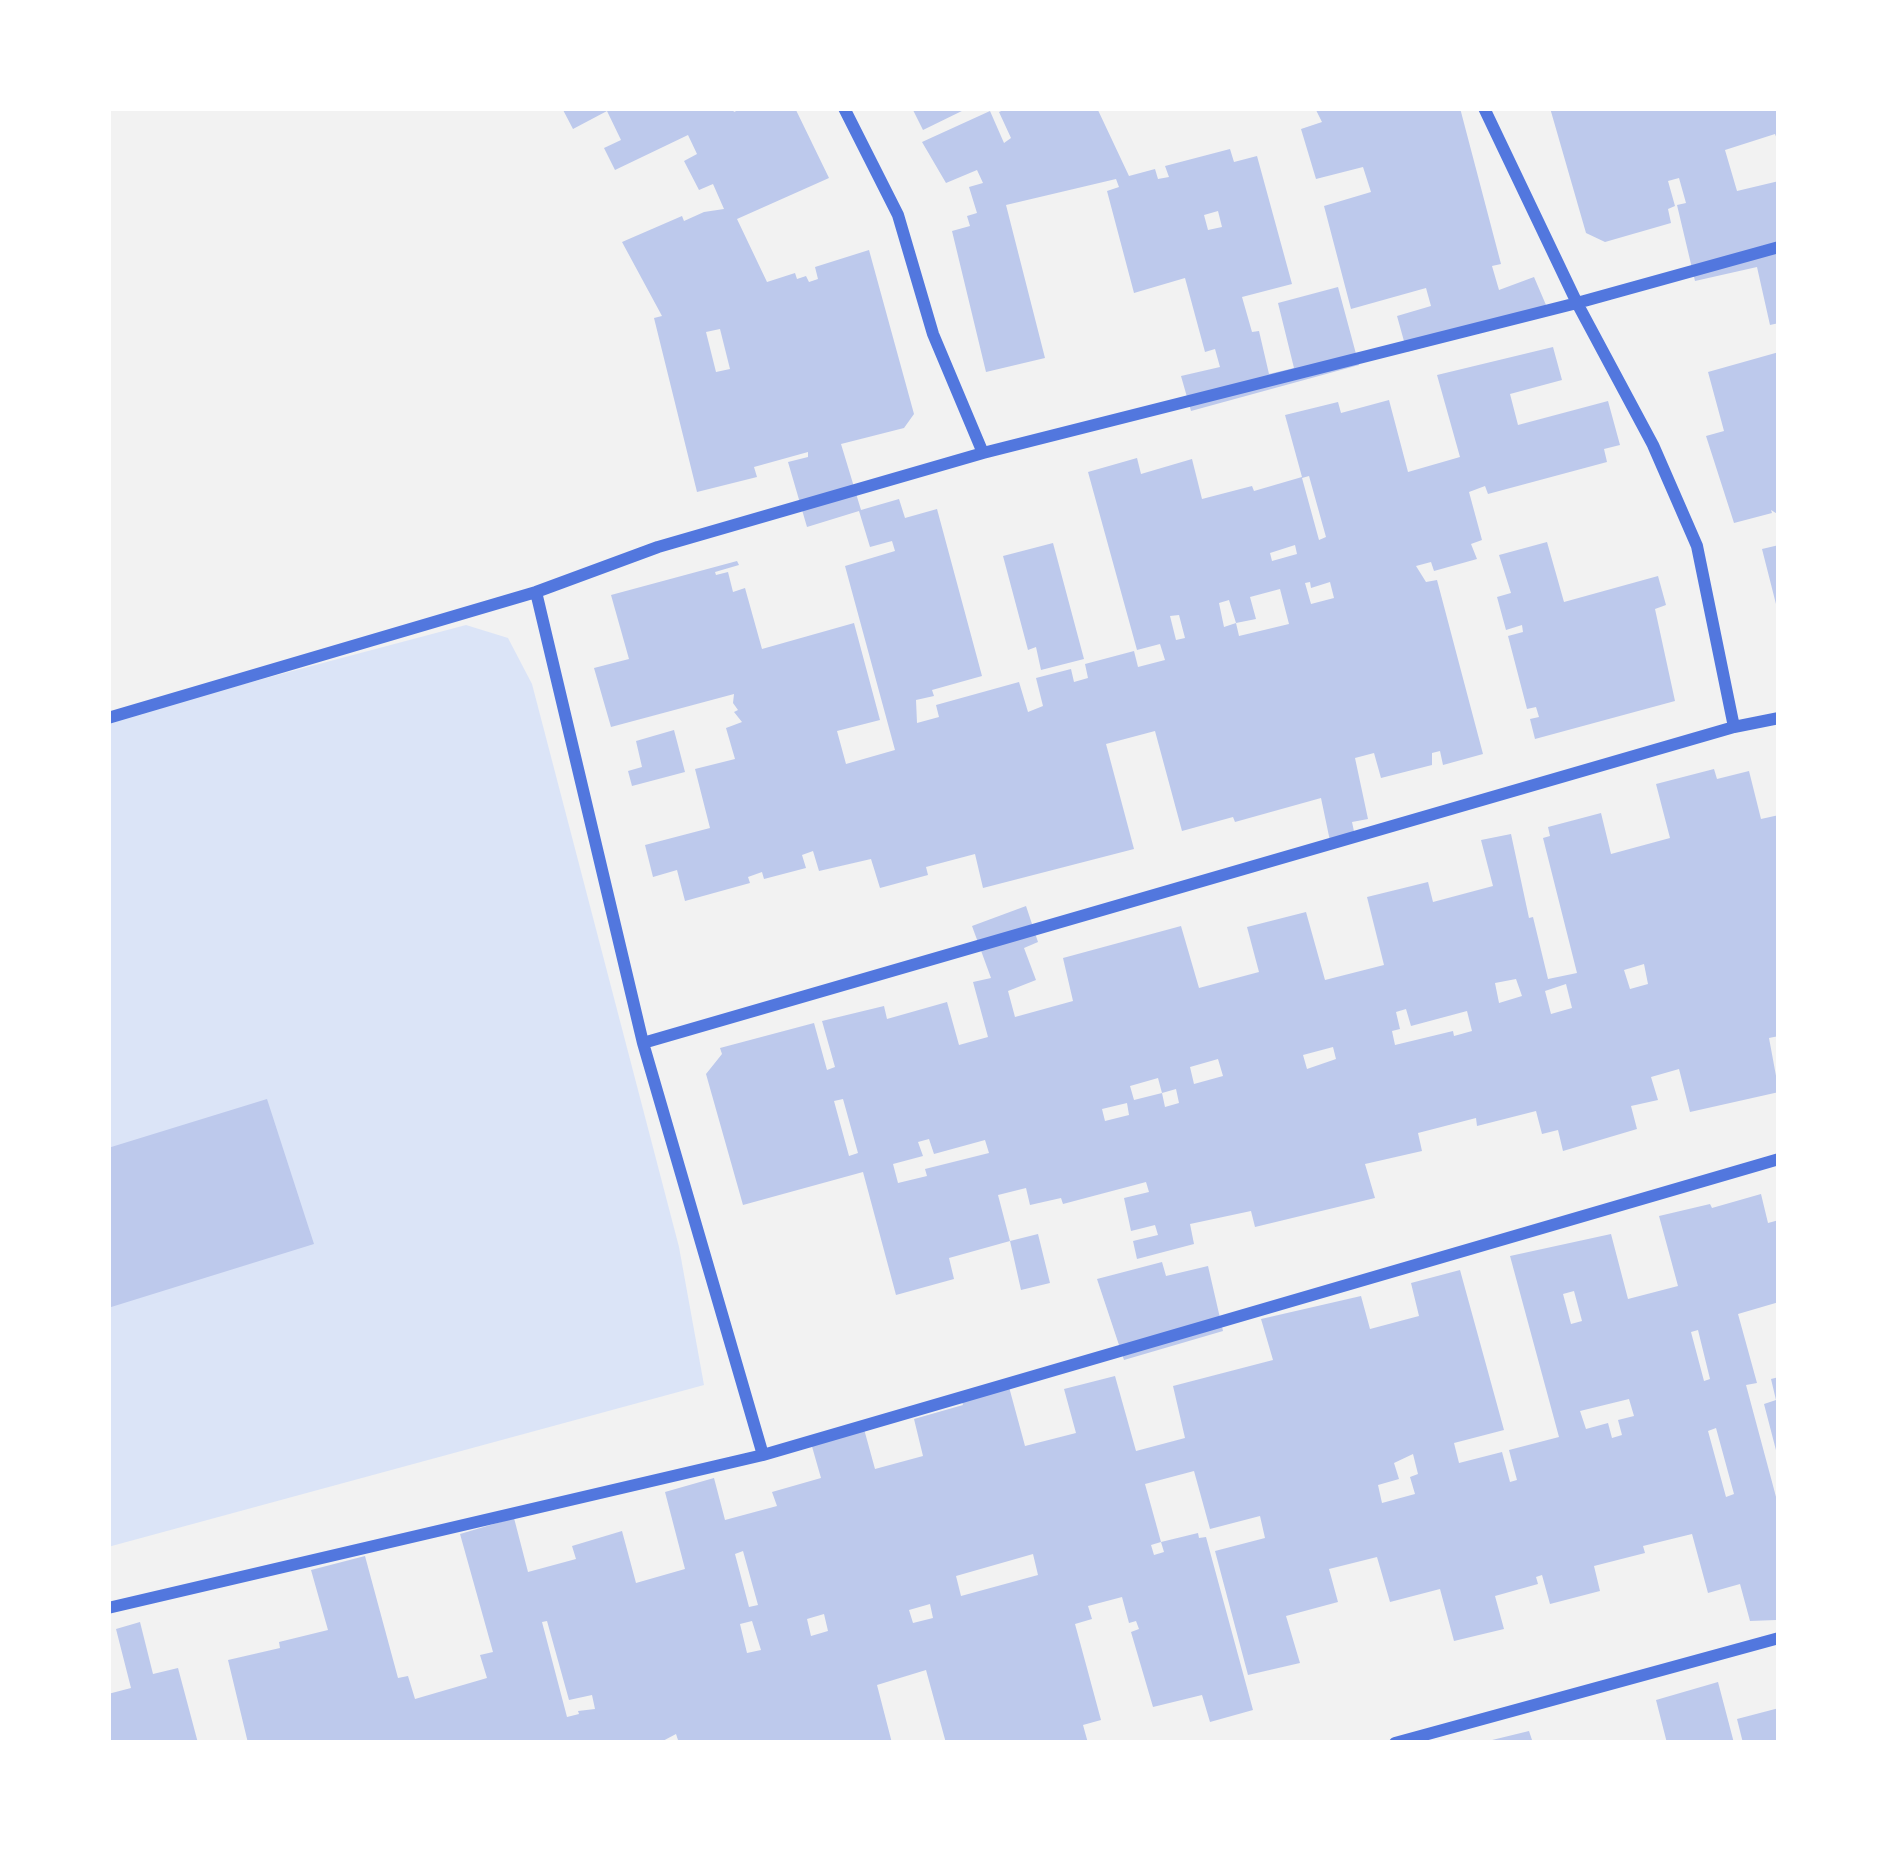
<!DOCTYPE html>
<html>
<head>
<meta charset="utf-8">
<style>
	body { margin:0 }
	#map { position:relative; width:1887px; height:1851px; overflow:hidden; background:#f2f2f2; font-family:"Roboto Condensed",sans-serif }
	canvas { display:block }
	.frame { position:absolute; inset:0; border:111px solid #fff; pointer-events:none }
</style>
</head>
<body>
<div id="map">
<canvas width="1887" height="1851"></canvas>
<div class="frame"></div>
</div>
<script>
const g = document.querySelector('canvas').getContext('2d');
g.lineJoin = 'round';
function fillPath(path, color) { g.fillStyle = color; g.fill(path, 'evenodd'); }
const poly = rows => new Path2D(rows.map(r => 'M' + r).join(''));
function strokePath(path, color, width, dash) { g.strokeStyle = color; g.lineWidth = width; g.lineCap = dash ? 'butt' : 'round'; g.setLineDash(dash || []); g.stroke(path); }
fillPath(poly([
	[466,625,508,638,532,684,679,1247,704,1385,108,1547,108,720]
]), '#dbe4f7');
fillPath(poly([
	[562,108,732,108,734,112,743,108,795,108,829,178,737,219,767,282,795,273,797,279,806,276,809,282,818,279,815,267,869,250,914,414,904,428,841,444,861,510,899,499,905,518,937,509,982,676,932,690,934,696,916,700,917,723,939,717,936,705,1019,682,1028,712,1043,706,1036,678,1071,669,1074,682,1088,678,1085,664,1134,651,1138,667,1165,660,1160,644,1137,650,1088,472,1137,458,1141,474,1192,459,1202,499,1252,486,1254,491,1302,477,1285,415,1338,402,1341,413,1389,400,1408,472,1460,457,1437,375,1553,347,1562,380,1510,394,1518,425,1608,401,1620,445,1604,449,1607,462,1488,494,1485,486,1469,492,1482,540,1471,544,1477,559,1434,571,1431,562,1416,566,1426,582,1437,580,1483,754,1443,765,1440,751,1432,753,1432,765,1381,778,1374,753,1355,758,1368,819,1352,822,1355,836,1330,841,1321,798,1235,822,1233,817,1182,831,1155,731,1106,744,1134,849,983,888,975,854,926,867,928,875,880,888,871,859,819,871,813,851,802,855,806,868,764,879,762,872,748,877,750,883,685,901,677,870,653,877,645,845,710,828,695,769,735,759,726,728,742,722,734,712,738,710,733,703,734,694,611,727,594,668,629,659,611,595,737,561,739,565,715,572,716,575,728,572,733,592,745,588,762,649,854,623,880,720,837,731,846,764,895,750,845,566,895,551,892,541,870,547,859,511,807,527,788,462,808,457,808,452,754,467,757,477,697,492,654,318,662,316,622,242,682,216,684,221,704,212,724,209,713,184,699,190,684,161,697,154,688,135,615,170,604,148,621,140,607,111,573,129],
	[720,329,730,369,716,372,706,332],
	[1309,476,1326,537,1319,540,1302,478],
	[1295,545,1297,554,1272,561,1270,553],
	[1310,582,1311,588,1330,582,1334,598,1311,604,1305,583],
	[1280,589,1289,624,1239,636,1236,623,1224,627,1219,603,1229,600,1236,623,1256,619,1250,597],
	[1179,615,1185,638,1176,640,1170,616],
	[912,108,968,108,923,130],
	[1008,108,1097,108,1129,176,1155,169,1158,179,1169,177,1165,166,1230,149,1234,162,1257,156,1292,284,1242,297,1252,332,1259,331,1269,374,1294,368,1278,303,1338,287,1359,365,1191,411,1181,376,1220,367,1215,349,1205,352,1185,278,1134,293,1107,191,1119,187,1116,179,1006,205,1045,358,986,372,952,231,970,226,967,216,977,213,969,187,983,183,977,170,946,183,922,142,990,111,1004,143,1011,138,999,112],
	[1218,211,1222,227,1208,230,1204,215],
	[1315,108,1460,108,1501,264,1492,266,1499,290,1534,277,1549,312,1407,352,1397,316,1431,306,1426,288,1351,309,1324,206,1371,192,1363,167,1316,179,1301,129,1322,122],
	[1550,108,1779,108,1779,144,1775,134,1725,150,1737,191,1779,181,1779,323,1770,325,1757,267,1695,281,1677,205,1686,203,1679,178,1668,181,1675,206,1668,209,1671,223,1605,242,1586,233],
	[1779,352,1779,515,1771,510,1772,513,1734,523,1706,436,1724,431,1708,372],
	[1547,542,1564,602,1658,576,1666,605,1655,609,1675,701,1535,739,1530,719,1539,717,1536,707,1527,709,1508,636,1523,632,1522,625,1506,630,1497,597,1511,593,1499,555],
	[1053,543,1084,659,1041,670,1036,647,1028,650,1003,556],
	[1779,545,1779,608,1777,608,1762,549],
	[674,730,685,772,632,786,628,771,642,767,636,741],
	[1714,769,1717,779,1749,771,1761,819,1779,815,1779,1036,1769,1038,1779,1092,1690,1112,1679,1069,1651,1077,1658,1100,1631,1106,1637,1129,1563,1151,1558,1130,1542,1134,1536,1111,1477,1126,1476,1118,1418,1133,1422,1151,1365,1164,1375,1198,1255,1227,1251,1211,1190,1224,1194,1244,1137,1259,1133,1241,1158,1235,1155,1225,1131,1231,1124,1198,1149,1192,1146,1182,1063,1204,1061,1198,1030,1205,1026,1188,998,1195,1010,1241,949,1258,954,1279,896,1295,863,1172,743,1205,706,1074,722,1054,720,1048,814,1023,827,1070,835,1067,822,1021,884,1006,887,1019,947,1002,959,1045,988,1037,973,982,991,978,972,926,1026,906,1038,942,1024,948,1036,980,1008,991,1015,1017,1073,1001,1063,958,1181,926,1199,988,1259,972,1247,927,1306,912,1325,980,1384,965,1367,897,1428,882,1433,902,1493,886,1481,840,1511,834,1529,918,1533,917,1548,979,1577,973,1543,838,1550,836,1548,827,1601,813,1611,854,1670,838,1656,784],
	[1644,964,1648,984,1630,989,1624,970],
	[1516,979,1522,996,1499,1003,1495,983],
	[1566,984,1572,1008,1551,1014,1545,991],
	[1406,1009,1411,1026,1467,1011,1472,1031,1454,1036,1453,1031,1395,1045,1392,1031,1400,1029,1396,1012],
	[1333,1047,1336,1059,1307,1069,1303,1055],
	[1218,1059,1223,1076,1194,1084,1190,1067],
	[1158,1078,1162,1093,1176,1089,1179,1103,1165,1107,1162,1093,1134,1100,1130,1086],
	[843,1099,858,1153,849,1156,834,1101],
	[1127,1103,1129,1115,1105,1121,1102,1109],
	[929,1139,934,1154,985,1140,989,1153,925,1169,927,1176,898,1183,893,1164,923,1156,918,1142],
	[267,1099,314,1244,108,1308,108,1148],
	[1761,1194,1768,1223,1779,1220,1779,1302,1738,1314,1757,1383,1746,1385,1779,1508,1776,1620,1750,1621,1740,1584,1708,1593,1692,1534,1643,1546,1645,1553,1594,1566,1600,1591,1550,1604,1542,1575,1536,1577,1538,1584,1495,1596,1504,1629,1454,1641,1440,1589,1390,1602,1377,1557,1329,1569,1338,1602,1286,1616,1300,1663,1248,1675,1215,1551,1265,1538,1260,1516,1210,1529,1194,1471,1145,1484,1161,1542,1151,1545,1154,1555,1164,1552,1161,1542,1198,1533,1199,1538,1206,1537,1253,1710,1210,1722,1202,1695,1153,1707,1131,1632,1139,1629,1136,1621,1129,1623,1122,1597,1088,1606,1092,1619,1075,1624,1101,1720,1083,1725,1088,1743,946,1743,926,1670,877,1685,892,1743,679,1743,676,1734,659,1743,248,1743,228,1660,280,1648,279,1642,328,1630,311,1570,365,1556,398,1678,408,1676,415,1699,487,1678,480,1655,493,1652,460,1534,514,1518,528,1572,576,1559,572,1546,622,1531,636,1583,685,1569,665,1492,714,1478,725,1520,777,1506,772,1492,821,1478,811,1443,864,1429,875,1469,923,1456,914,1419,963,1405,961,1399,1009,1387,1025,1446,1076,1433,1064,1389,1115,1376,1136,1451,1185,1438,1173,1386,1273,1360,1261,1319,1361,1296,1370,1329,1419,1316,1411,1283,1460,1270,1504,1430,1454,1443,1459,1463,1502,1452,1510,1482,1517,1480,1509,1450,1559,1437,1510,1256,1611,1234,1628,1299,1678,1286,1659,1216,1710,1204,1712,1208],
	[1574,1291,1582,1321,1571,1324,1563,1294],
	[1698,1330,1710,1379,1704,1381,1691,1332],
	[1629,1399,1634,1416,1618,1420,1622,1435,1612,1438,1608,1423,1586,1429,1580,1411],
	[1716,1428,1734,1494,1726,1497,1708,1431],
	[1413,1454,1418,1474,1410,1477,1415,1494,1382,1503,1378,1485,1399,1479,1394,1463],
	[743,1551,758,1605,749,1607,735,1554],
	[1033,1554,1038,1575,961,1596,956,1576],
	[930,1604,933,1618,913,1623,909,1610],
	[824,1614,828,1631,811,1636,807,1619],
	[547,1621,569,1700,592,1695,595,1709,578,1711,579,1714,567,1717,542,1622],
	[752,1621,761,1650,747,1653,740,1624],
	[1038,1234,1050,1283,1021,1290,1010,1241],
	[1162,1262,1166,1276,1208,1266,1223,1331,1124,1360,1097,1279],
	[1779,1377,1779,1454,1777,1454,1764,1404,1776,1400,1771,1379],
	[140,1622,153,1674,178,1668,198,1743,108,1743,108,1694,131,1688,116,1629],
	[1718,1682,1734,1743,1667,1743,1656,1700],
	[1779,1708,1779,1743,1743,1743,1737,1719],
	[1529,1731,1533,1743,1489,1743,1488,1741]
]), '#bdc9ec');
strokePath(poly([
	[844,108,898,215,933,334,983,453],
	[1484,108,1577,303,1653,445,1697,546,1734,727],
	[536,592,643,1043,763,1455],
	[108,718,536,592,658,547,983,453,1577,303,1779,247],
	[643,1043,1734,727,1779,718],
	[108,1608,763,1455,1779,1159],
	[1395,1743,1779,1638]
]), '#5277de', 12);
</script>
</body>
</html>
